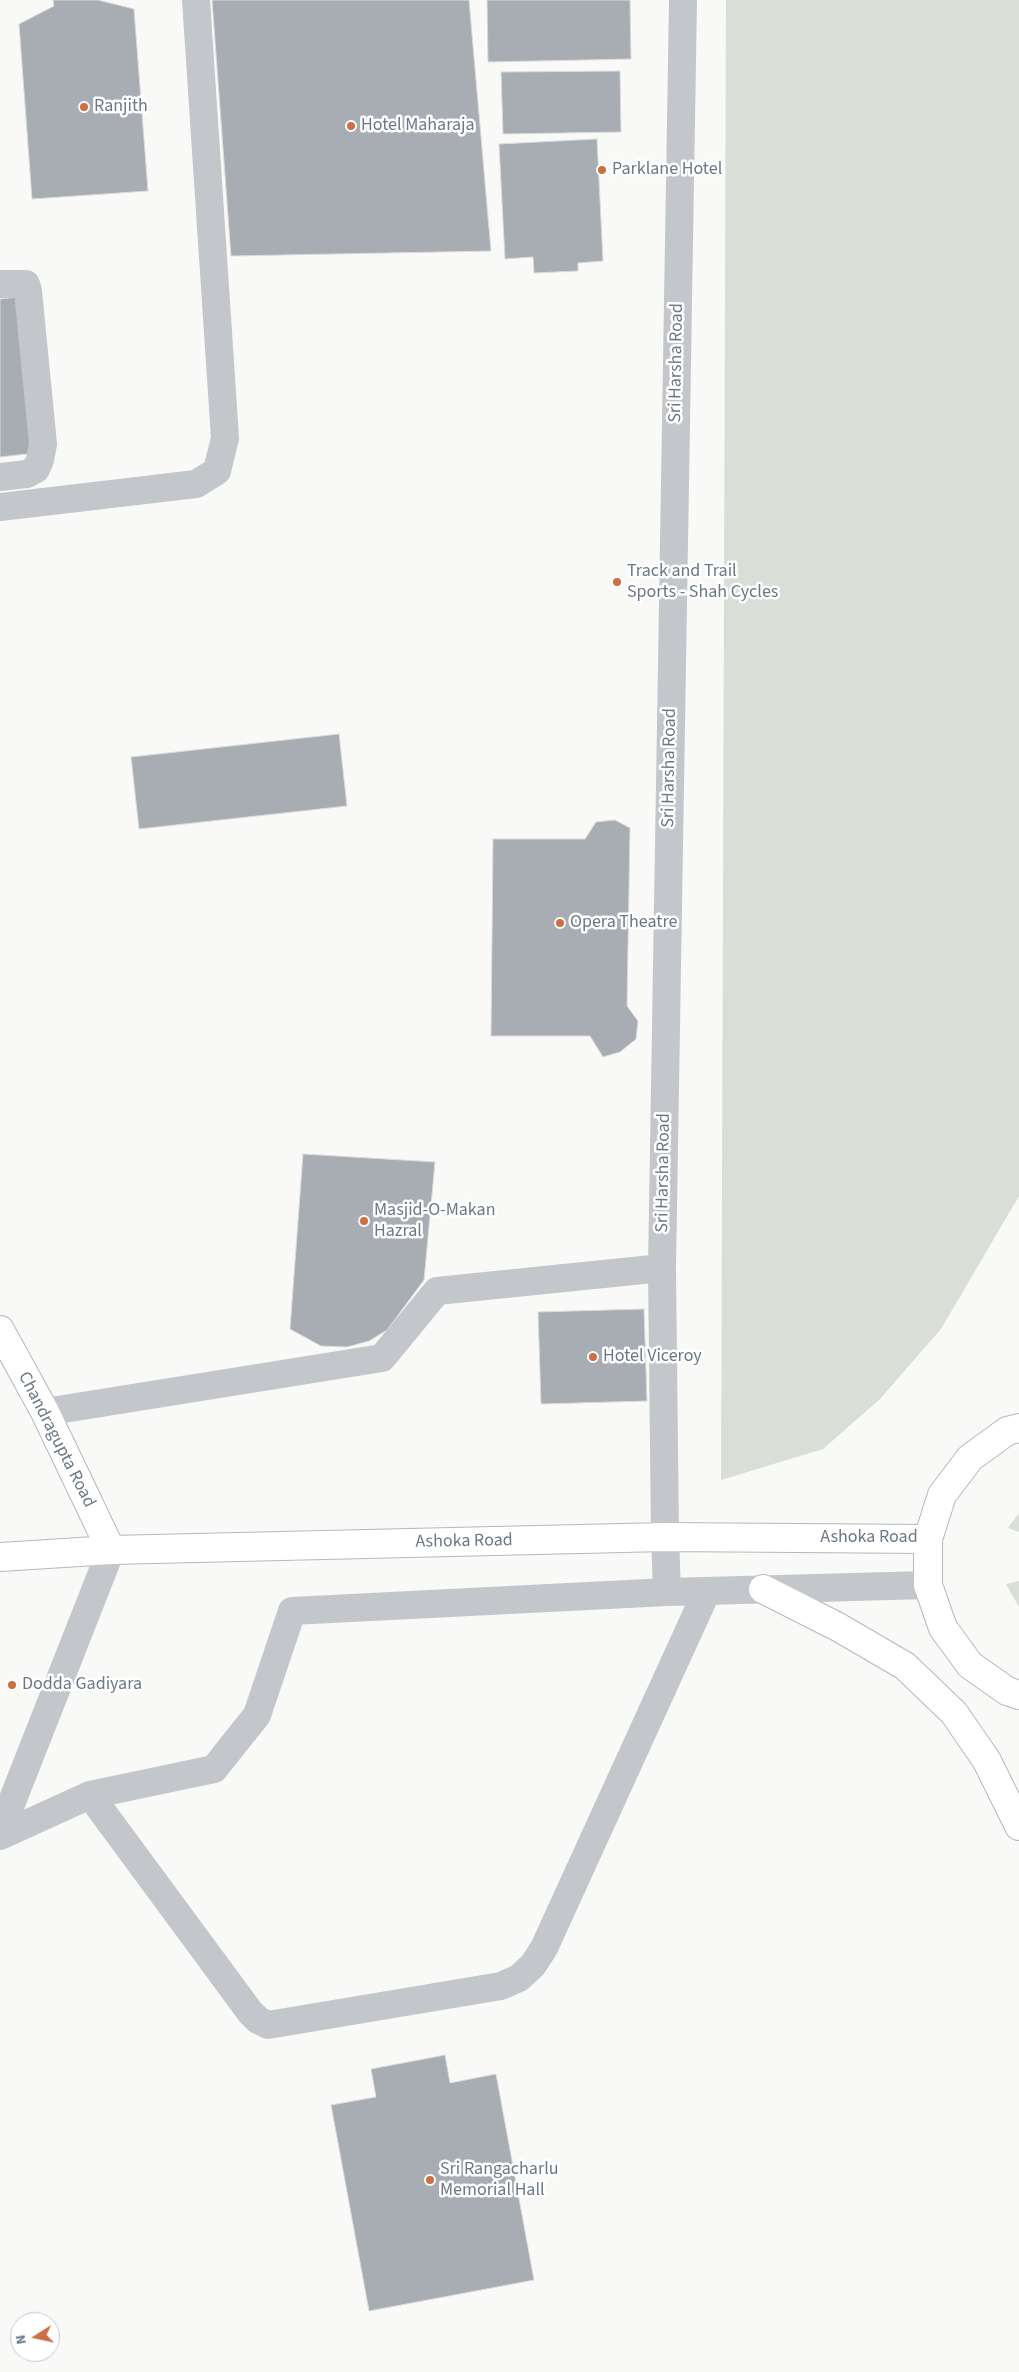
<!DOCTYPE html>
<html>
<head>
<meta charset="utf-8">
<style>
	body { margin:0 }
	#map { position:relative; width:1019px; height:2372px; overflow:hidden; background:#f9f9f8; font-family:"Source Sans 3",sans-serif }
	canvas { display:block }
	.north { position:absolute; left:10px; top:2312px; width:50px; height:50px; box-sizing:border-box; background:#fff; border:1px solid #c4c9ce; border-radius:50%; rotate:260deg; font-size:14px; font-weight:700; line-height:20px; text-align:center; color:#6c7884 }
	.north::after { content:''; display:block; margin:auto; width:18px; height:22px; background:#cd6e44; clip-path:polygon(50% 0,100% 100%,50% 72%,0 100%) }
</style>
</head>
<body>
<div id="map">
<canvas width="1019" height="2372"></canvas>
<div class="north">N</div>
</div>
<script>
const g = document.querySelector('canvas').getContext('2d');
g.lineJoin = 'round';
function fillPath(path, color) { g.fillStyle = color; g.fill(path, 'evenodd'); }
const poly = rows => new Path2D(rows.map(r => 'M' + r).join(''));
function strokePath(path, color, width, dash) { g.strokeStyle = color; g.lineWidth = width; g.lineCap = dash ? 'butt' : 'round'; g.setLineDash(dash || []); g.stroke(path); }
function drawText(font, color, halo, rows, align = 'center') {
  g.font = font + ' "Source Sans 3",sans-serif'; g.lineWidth = 5; g.setLineDash([]); g.textBaseline = 'middle'; g.strokeStyle = halo; g.fillStyle = color; for (const [text, x, y, turn = 0] of rows) {
    g.save(); g.translate(x, y); g.rotate((+turn || 0) * Math.PI / 180); g.textAlign = isNaN(turn) ? turn : align; if (halo) g.strokeText(text, 0, 0); g.fillText(text, 0, 0); g.restore();
  }
}
fillPath(poly([
	[726,0,1019,0,1019,1196,941,1329,880,1399,823,1449,721,1480],
	[1019,1513,1019,1532,1008,1528],
	[1019,1581,1019,1607,1006,1584]
]), '#d9ded7');
const building = poly([
	[53,0,98,0,134,9,148,191,32,199,19,24,54,6,53,0],
	[212,0,469,0,491,251,231,256,212,0],
	[487,0,630,0,631,59,488,62,487,0],
	[620,71,621,132,503,134,501,72,620,71],
	[597,139,603,261,578,263,578,271,534,273,533,257,505,259,499,144,597,139],
	[18,297,36,453,0,457,0,299,18,297],
	[339,734,347,806,139,829,131,757,339,734],
	[615,820,630,828,627,1006,638,1021,636,1039,620,1052,603,1057,590,1036,491,1036,493,839,585,839,596,822,615,820],
	[303,1154,435,1162,424,1280,387,1330,369,1341,347,1347,321,1346,290,1329,303,1154],
	[644,1309,647,1401,541,1404,538,1312,644,1309],
	[445,2055,450,2083,496,2074,534,2280,369,2311,331,2105,376,2097,371,2069,445,2055]
]);
fillPath(building, '#a7adb3');
strokePath(building, '#dbdbda', 1);
const major = poly([
	[0,1330,45,1412,111,1550],
	[1019,1428,1007,1431,970,1458,942,1495,928,1539,928,1585,943,1628,970,1665,1007,1691,1019,1695],
	[0,1557,111,1550,665,1537,928,1539],
	[763,1589,838,1627,905,1666,954,1713,987,1761,1019,1826]
]);
strokePath(major, '#b5b8bc', 30);
strokePath(poly([
	[0,284,26,284,28,291,43,444,40,460,36,469,27,474,0,477],
	[0,507,196,484,217,471,225,438,196,0],
	[45,1412,382,1358,437,1291,662,1268],
	[667,1592,665,1537,662,1268,683,0],
	[90,1795,250,2012,258,2020,268,2025,501,1986,519,1978,533,1965,544,1948,707,1591],
	[0,1832,111,1550],
	[0,1836,90,1795,214,1769,257,1715,292,1611,667,1592,928,1585]
]), '#c3c6ca', 28);
strokePath(major, '#fff', 28);
for (const [x, y, r, color] of [
	[84,107,5,"#cd6e44"],
	[351,126,5,"#cd6e44"],
	[602,170,5,"#cd6e44"],
	[617,582,5,"#cd6e44"],
	[560,923,5,"#cd6e44"],
	[364,1221,5,"#cd6e44"],
	[593,1357,5,"#cd6e44"],
	[12,1685,5,"#cd6e44"],
	[430,2180,5,"#cd6e44"]
]) { const dot = new Path2D(); dot.arc(x, y, r, 0, 2 * Math.PI); g.fillStyle = color; g.fill(dot); strokePath(dot, '#fff', 2); }
drawText('18px', '#6c7884', '#fff', [
	["Ranjith",94,107],
	["Hotel Maharaja",361,126],
	["Parklane Hotel",612,170],
	["Track and Trail",627,572],
	["Sports - Shah Cycles",627,593],
	["Opera Theatre",570,923],
	["Masjid-O-Makan",374,1211],
	["Hazral",374,1232],
	["Hotel Viceroy",603,1357],
	["Dodda Gadiyara",22,1685],
	["Sri Rangacharlu",440,2170],
	["Memorial Hall",440,2191]
], 'left');
drawText('18px', '#6c7884', '#fff', [
	["Sri Harsha Road",677,363,-89],
	["Sri Harsha Road",670,768,-89],
	["Sri Harsha Road",664,1173,-89],
	["Chandragupta Road",56,1440,63],
	["Ashoka Road",869,1538],
	["Ashoka Road",464,1542,-1]
]);
</script>
</body>
</html>
